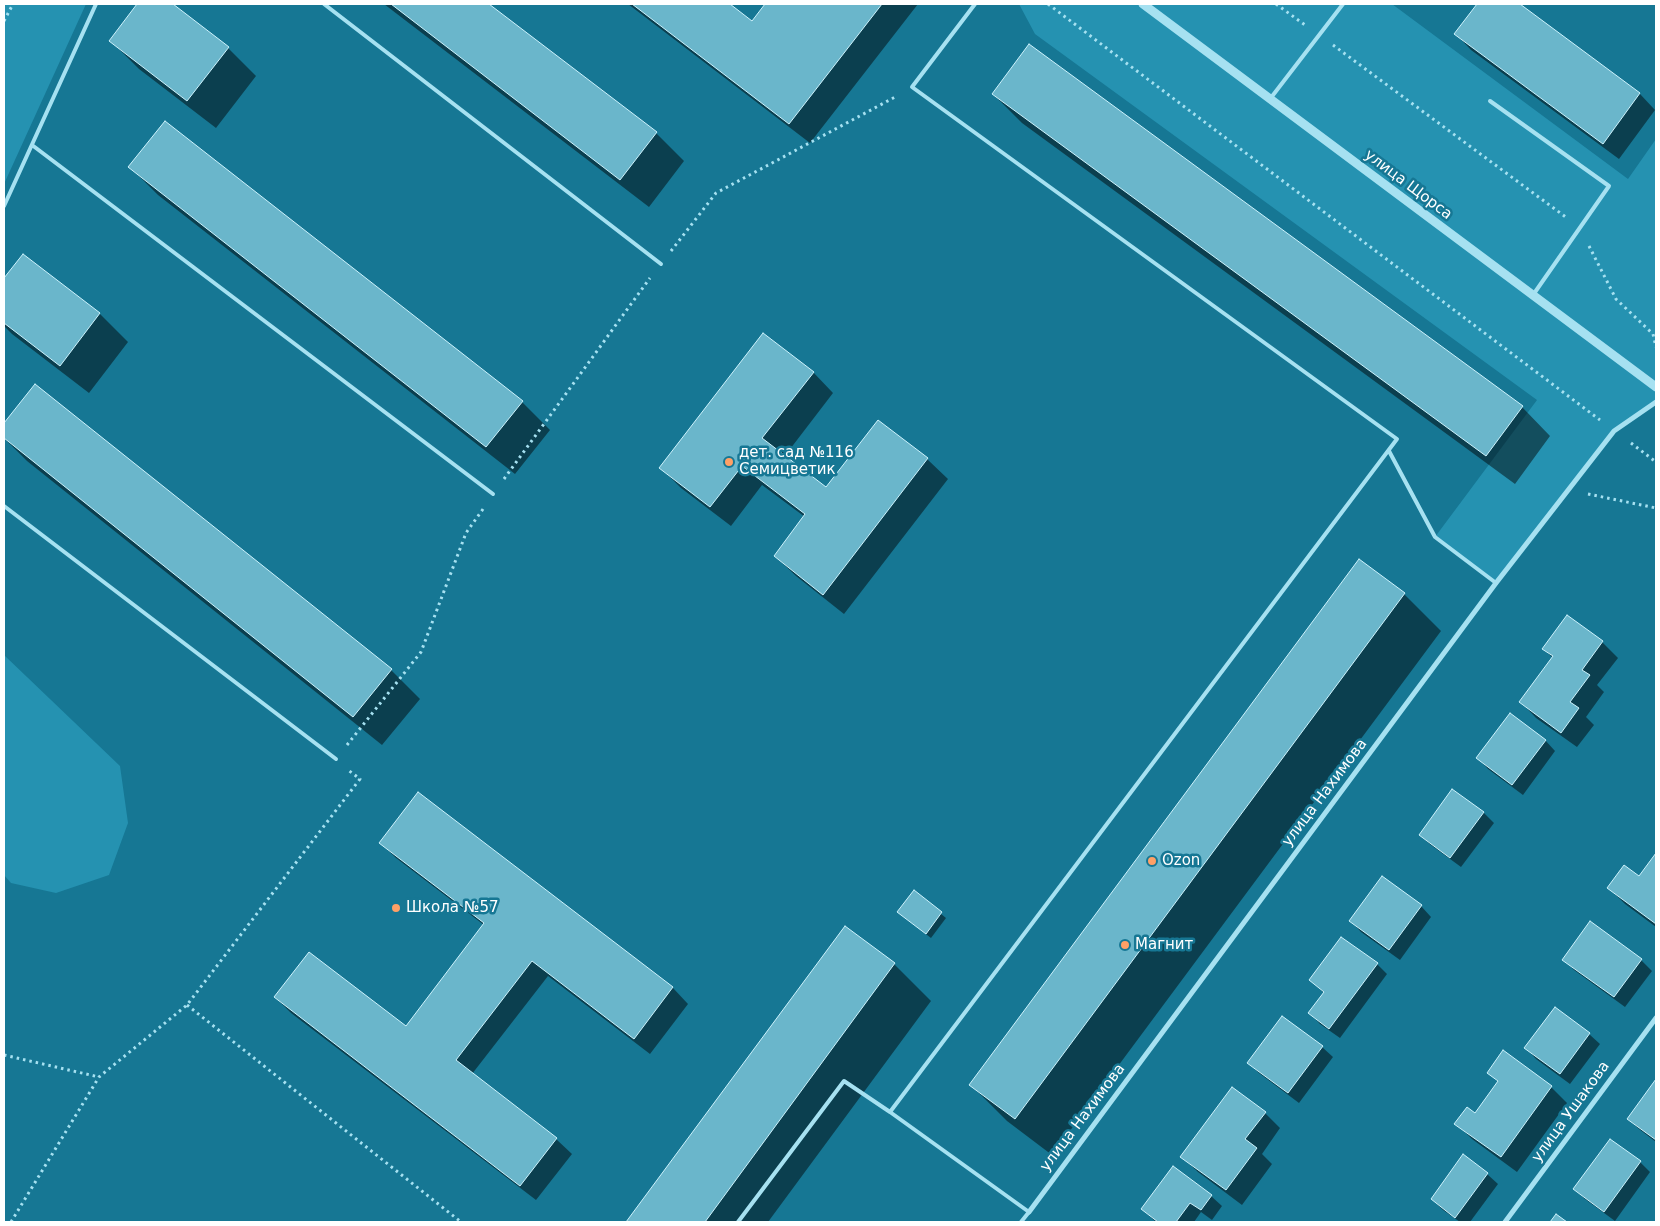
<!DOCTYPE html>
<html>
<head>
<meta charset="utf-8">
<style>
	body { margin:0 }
	#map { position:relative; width:1660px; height:1226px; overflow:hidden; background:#167794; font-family:"DejaVu Sans",sans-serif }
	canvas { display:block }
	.frame { position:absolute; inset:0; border:5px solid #fff; pointer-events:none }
</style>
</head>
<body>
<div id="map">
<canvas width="1660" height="1226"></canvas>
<div class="frame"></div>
</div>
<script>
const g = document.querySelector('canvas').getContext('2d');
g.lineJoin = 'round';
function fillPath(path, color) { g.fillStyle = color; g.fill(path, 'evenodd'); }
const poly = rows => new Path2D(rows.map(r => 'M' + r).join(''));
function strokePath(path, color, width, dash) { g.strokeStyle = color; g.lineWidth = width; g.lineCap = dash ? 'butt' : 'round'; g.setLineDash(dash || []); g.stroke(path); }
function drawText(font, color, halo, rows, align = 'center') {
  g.font = font + ' "DejaVu Sans",sans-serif'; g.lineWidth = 5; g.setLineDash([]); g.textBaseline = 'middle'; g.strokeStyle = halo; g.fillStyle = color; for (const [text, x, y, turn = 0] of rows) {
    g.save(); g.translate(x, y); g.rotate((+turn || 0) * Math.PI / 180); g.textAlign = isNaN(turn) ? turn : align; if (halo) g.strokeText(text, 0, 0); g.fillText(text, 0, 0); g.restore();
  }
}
fillPath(poly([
	[4,4,86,4,4,184],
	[1019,4,1392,4,1628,179,1656,139,1656,402,1614,431,1496,583,1435,537,1537,400,1035,34],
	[4,655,120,766,128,823,109,875,56,893,11,883,4,875]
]), '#2592b1');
fillPath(poly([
	[138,4,171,4,228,48,256,76,216,128,139,69,110,40],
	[384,4,487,4,656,133,684,161,649,207],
	[628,4,728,4,753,23,767,4,918,4,810,143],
	[1478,4,1517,4,1640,94,1655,110,1619,159,1471,50,1456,34],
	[993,94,1522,407,1550,436,1515,484,1022,123],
	[130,167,522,402,550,430,515,474,158,195],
	[23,255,100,314,128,342,89,393,12,334,4,326,4,280],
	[813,372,833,393,784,457,826,489,927,459,948,479,844,614,796,576,775,556,805,517,762,485,731,526,681,488,661,468],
	[35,386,391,670,420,699,382,745,27,461,4,438,4,425],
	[1359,561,1404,594,1441,631,1052,1155,1007,1121,971,1085],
	[1602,642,1618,658,1597,685,1604,692,1586,717,1594,725,1577,747,1536,718,1521,702,1553,658,1544,649],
	[1545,740,1555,751,1523,795,1488,769,1478,758],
	[418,794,673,988,688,1004,650,1054,548,976,472,1074,556,1139,572,1154,536,1200,291,1013,275,997,406,1027,484,925,396,858,381,843],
	[1483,812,1494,823,1461,867,1431,845,1420,835],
	[1656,855,1656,927,1625,904,1609,888,1639,878],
	[914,892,946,918,931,938,904,917],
	[1421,906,1431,917,1400,960,1361,932,1351,921],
	[1591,923,1641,960,1652,971,1625,1007,1574,970,1564,959],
	[845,928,894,964,931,1001,768,1222,628,1222],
	[1377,964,1387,974,1340,1038,1320,1024,1310,1013,1324,993,1311,980],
	[1282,1018,1322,1047,1333,1057,1299,1103,1259,1073,1249,1063],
	[1589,1034,1600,1044,1570,1084,1536,1059,1526,1048],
	[1504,1052,1551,1087,1567,1103,1517,1172,1472,1139,1456,1123,1475,1114,1499,1082,1489,1073],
	[1656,1081,1656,1142,1639,1129,1628,1119],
	[1265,1113,1280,1128,1262,1154,1272,1164,1242,1205,1198,1172,1182,1157],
	[1640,1162,1650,1172,1615,1221,1585,1199,1575,1189],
	[1487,1174,1498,1184,1470,1222,1460,1222,1443,1210,1432,1199],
	[1211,1196,1222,1206,1212,1220,1201,1212,1194,1222,1156,1222,1142,1209]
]), '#0007');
const building = poly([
	[137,4,173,4,229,47,187,101,109,41,137,4],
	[391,4,489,4,657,132,620,180,391,4],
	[632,4,730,4,752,21,765,4,882,4,789,124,632,4],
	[1477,4,1520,4,1640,93,1603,144,1454,34,1477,4],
	[1029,44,1523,406,1486,456,992,94,1029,44],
	[165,121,523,401,486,447,128,167,165,121],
	[23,254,100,313,60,366,4,323,4,278,23,254],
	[763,333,814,372,762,438,826,487,878,420,928,458,823,595,774,556,805,514,742,466,710,507,659,468,763,333],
	[35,384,392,669,353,717,4,438,4,423,35,384],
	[1359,559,1405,593,1015,1119,969,1085,1359,559],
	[1567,615,1603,641,1582,670,1590,675,1570,702,1579,708,1561,733,1519,702,1553,656,1542,649,1567,615],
	[1510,713,1546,740,1512,785,1476,758,1510,713],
	[1452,789,1484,812,1450,858,1419,835,1452,789],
	[418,792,673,987,634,1039,532,961,456,1060,557,1138,520,1186,274,997,309,952,406,1026,484,923,379,843,418,792],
	[1656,853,1656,924,1607,888,1624,865,1639,876,1656,853],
	[1382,876,1422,905,1389,950,1349,921,1382,876],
	[914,890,942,912,926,934,897,912,914,890],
	[1590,921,1642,959,1614,997,1562,960,1590,921],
	[845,926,895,963,705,1222,626,1222,845,926],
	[1341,937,1378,963,1329,1029,1308,1013,1324,992,1309,980,1341,937],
	[1555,1007,1590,1033,1560,1074,1524,1048,1555,1007],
	[1282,1016,1323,1046,1288,1093,1247,1063,1282,1016],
	[1503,1050,1552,1086,1501,1157,1454,1124,1467,1107,1475,1113,1498,1081,1487,1073,1503,1050],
	[1656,1079,1656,1140,1627,1119,1656,1079],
	[1232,1087,1266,1112,1245,1139,1257,1148,1226,1190,1180,1157,1232,1087],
	[1610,1139,1641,1161,1604,1212,1573,1189,1610,1139],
	[1463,1154,1488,1173,1455,1218,1431,1199,1463,1154],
	[1173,1166,1212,1195,1201,1210,1190,1203,1176,1222,1158,1222,1141,1209,1173,1166],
	[1556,1214,1567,1222,1550,1222,1556,1214]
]);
fillPath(building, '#6ab6cb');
strokePath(building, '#cdf2fc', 1);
strokePath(poly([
	[1048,4,1600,420],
	[1276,4,1305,25],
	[4,21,13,4],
	[1333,45,1567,218],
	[1589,246,1616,299,1653,334,1656,347],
	[671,251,716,193,897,96],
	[1631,443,1656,462],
	[504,479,650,278],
	[1588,494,1656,508],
	[347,745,421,652,466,533,483,509],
	[187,1005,461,1222],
	[4,1055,99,1077],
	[11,1222,99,1077,187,1005,360,779,348,770]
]), '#a6e1f1', 3, [2.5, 4]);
strokePath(poly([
	[324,4,661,264],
	[975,4,912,87,1397,439,890,1112,1029,1212,1021,1222],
	[1270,99,1343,4],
	[1490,101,1609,186,1533,295],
	[32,145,493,494],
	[4,206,96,4],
	[1389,451,1435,537,1496,583],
	[4,506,336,759],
	[738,1222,844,1081,890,1112]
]), '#a6e1f1', 4);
strokePath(poly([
	[1029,1212,1496,583,1614,431,1656,402],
	[1505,1222,1656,1018]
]), '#a6e1f1', 5);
strokePath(poly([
	[1143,4,1656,387]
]), '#a6e1f1', 9);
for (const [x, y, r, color] of [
	[729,462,5,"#ffa066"],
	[1152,861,5,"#ffa066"],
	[396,908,5,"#ffa066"],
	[1125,945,5,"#ffa066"]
]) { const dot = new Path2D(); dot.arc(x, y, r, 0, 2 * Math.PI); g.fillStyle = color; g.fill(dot); strokePath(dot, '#167794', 2); }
drawText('15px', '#fff', '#167794', [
	["улица Щорса",1408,185,37],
	["улица Нахимова",1325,793,-53],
	["улица Ушакова",1571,1112,-54],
	["улица Нахимова",1083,1118,-53]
]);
drawText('15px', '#fff', '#167794', [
	["дет. сад №116",739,453],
	["Семицветик",739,470],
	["Ozon",1162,861],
	["Школа №57",406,908],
	["Магнит",1135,945]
], 'left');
</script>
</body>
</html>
